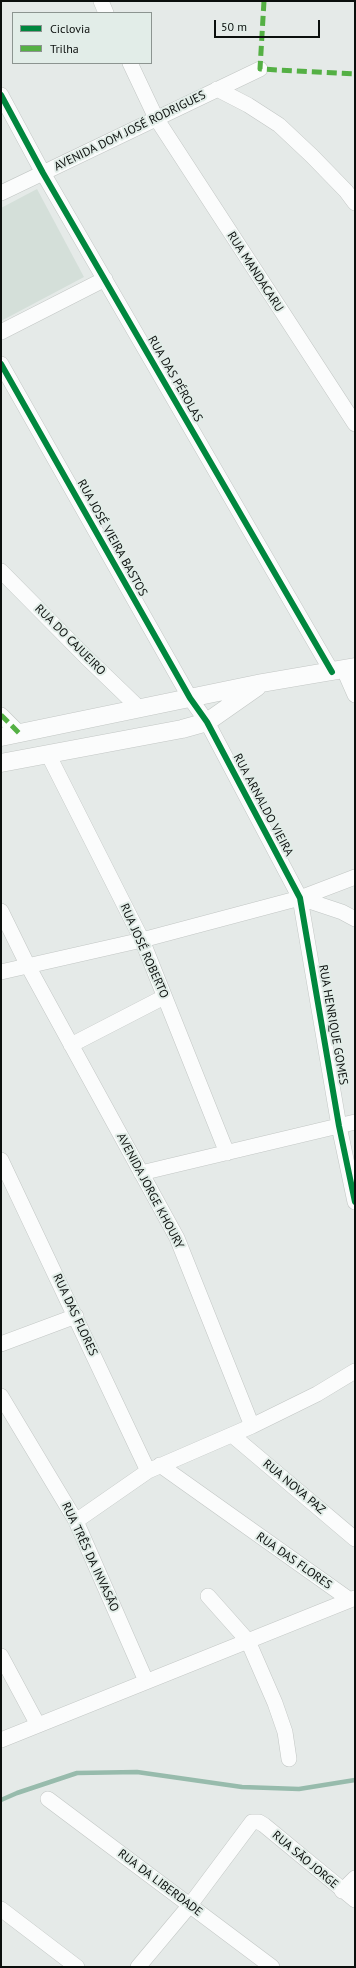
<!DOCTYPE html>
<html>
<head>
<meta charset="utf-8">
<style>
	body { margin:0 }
	#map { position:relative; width:356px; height:1968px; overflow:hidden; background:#e5eae8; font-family:"PT Sans",sans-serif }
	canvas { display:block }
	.frame { position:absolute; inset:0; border:2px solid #0b0f0d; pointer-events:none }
	.legend { position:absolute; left:12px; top:12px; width:140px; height:52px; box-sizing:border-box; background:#e2ede8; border:1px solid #8c9490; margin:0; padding:5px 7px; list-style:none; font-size:12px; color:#0b0f0d }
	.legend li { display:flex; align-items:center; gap:8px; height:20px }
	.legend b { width:20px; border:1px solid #8c9490 }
	.scale { position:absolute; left:214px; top:20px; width:106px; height:18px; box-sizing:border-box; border:2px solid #0b0f0d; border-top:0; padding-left:5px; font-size:12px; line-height:14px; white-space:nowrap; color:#0b0f0d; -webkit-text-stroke:3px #e2ede8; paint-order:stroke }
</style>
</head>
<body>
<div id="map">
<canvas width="356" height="1968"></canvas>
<div class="frame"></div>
<ul class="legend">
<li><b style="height:5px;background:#00873e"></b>Ciclovia</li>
<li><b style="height:5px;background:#54b044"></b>Trilha</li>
</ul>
<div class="scale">50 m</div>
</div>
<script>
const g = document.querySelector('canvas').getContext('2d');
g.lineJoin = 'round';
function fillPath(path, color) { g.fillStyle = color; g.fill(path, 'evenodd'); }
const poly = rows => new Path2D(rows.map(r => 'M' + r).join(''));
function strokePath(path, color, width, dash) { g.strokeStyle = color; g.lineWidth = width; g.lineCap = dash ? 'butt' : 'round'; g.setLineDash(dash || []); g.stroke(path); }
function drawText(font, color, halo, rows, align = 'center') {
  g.font = font + ' "PT Sans",sans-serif'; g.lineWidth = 4; g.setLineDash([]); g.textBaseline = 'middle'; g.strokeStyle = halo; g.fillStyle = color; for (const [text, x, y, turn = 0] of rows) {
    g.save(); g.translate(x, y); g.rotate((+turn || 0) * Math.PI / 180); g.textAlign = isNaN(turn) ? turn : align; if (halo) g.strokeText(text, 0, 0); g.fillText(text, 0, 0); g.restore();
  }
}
fillPath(poly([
	[37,189,84,277,1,321,1,208]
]), '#d4dfd9');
strokePath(poly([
	[1,1800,17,1793,77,1773,137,1772,242,1787,299,1789,355,1780]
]), '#97bbac', 4.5);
const minor = poly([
	[101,1,106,13],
	[130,63,156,118,355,424],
	[217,89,248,105,279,125,312,156,346,191,355,203],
	[1,95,43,173,332,672],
	[1,193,260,69],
	[1,332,105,279],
	[1,364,190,698,207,722,300,898,339,1126,355,1202],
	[1,571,86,657,139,708],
	[344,670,355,695],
	[1,715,20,734],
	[48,754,142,940,227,1153],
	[300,898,342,912,355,919],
	[1,911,28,966,177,1238,252,1426],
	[1,972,142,940,300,898,355,877],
	[71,1045,164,997],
	[1,1160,148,1471],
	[141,1173,355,1122],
	[1,1344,76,1316],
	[1,1396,76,1521,146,1681],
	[232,1435,355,1539],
	[160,1465,350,1600],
	[76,1521,148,1471,252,1426,317,1394,355,1371],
	[208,1596,248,1641,275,1703,285,1732,289,1759],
	[1,1656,38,1725],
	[1,1740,355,1598],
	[48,1799,272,1967],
	[342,1891,355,1878],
	[1,1909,77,1967],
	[138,1967,190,1905,252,1822,259,1822,264,1825,355,1900]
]);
const tertiary = poly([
	[1,737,262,683,355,667],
	[1,763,182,729,207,722,257,687]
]);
strokePath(minor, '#c2c6c4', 16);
strokePath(tertiary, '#c2c6c4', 19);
strokePath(minor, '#fbfcfc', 15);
strokePath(tertiary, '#fbfcfc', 18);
strokePath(poly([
	[264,1,260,69,355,74],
	[1,715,20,734]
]), '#54b044', 5, [10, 5]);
strokePath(poly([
	[1,95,43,173,332,672],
	[1,364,190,698,207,722,300,898,339,1126,355,1202]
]), '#00873e', 6);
drawText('12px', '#0b0f0d', '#e2ede8', [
	["AVENIDA DOM JOSÉ RODRIGUES",130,131,-26],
	["RUA MANDACARU",255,272,57],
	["RUA DAS PÉROLAS",175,379,60],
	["RUA JOSÉ VIEIRA BASTOS",112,538,61],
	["RUA DO CAJUEIRO",70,640,45],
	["RUA ARNALDO VIEIRA",263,805,62],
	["RUA JOSÉ ROBERTO",144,951,66],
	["RUA HENRIQUE GOMES",333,1025,80],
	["AVENIDA JORGE KHOURY",150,1191,62],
	["RUA DAS FLORES",75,1315,65],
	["RUA NOVA PAZ",294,1487,40],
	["RUA TRÊS DA INVASÃO",90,1557,65],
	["RUA DAS FLORES",294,1561,35],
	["RUA SÃO JORGE",305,1860,40],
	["RUA DA LIBERDADE",160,1883,37]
]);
</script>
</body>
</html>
